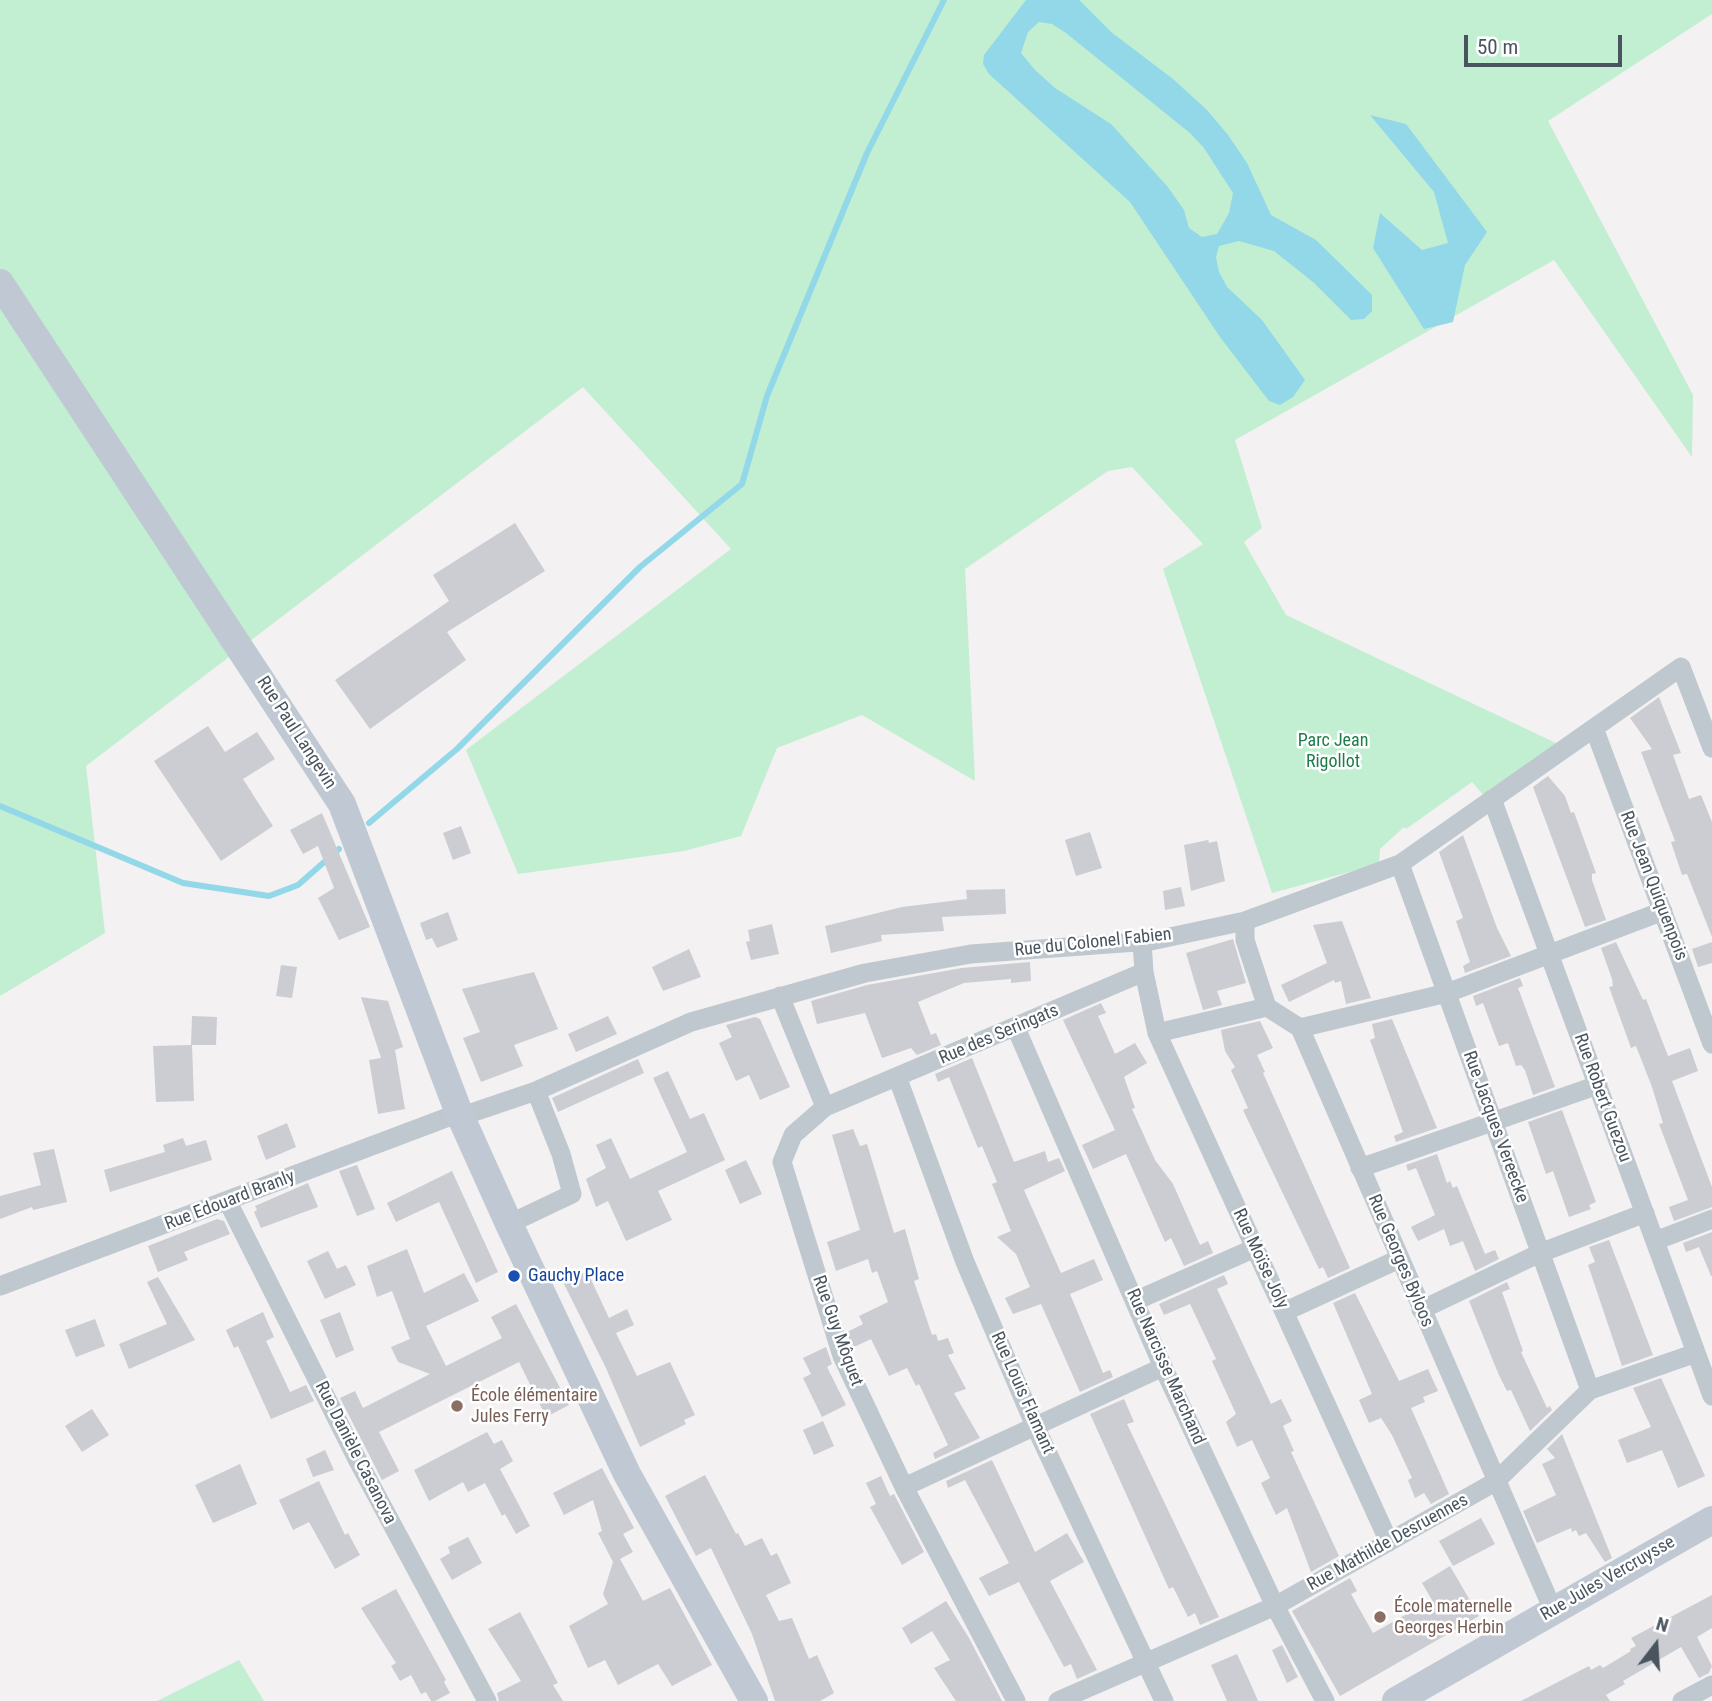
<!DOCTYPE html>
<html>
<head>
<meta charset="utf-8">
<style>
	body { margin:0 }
	#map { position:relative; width:1712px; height:1701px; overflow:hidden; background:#f3f1f1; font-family:"Roboto Condensed",sans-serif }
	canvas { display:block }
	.north { position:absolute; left:1621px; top:1610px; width:70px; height:70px; -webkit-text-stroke:5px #fff; paint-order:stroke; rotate:17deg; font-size:19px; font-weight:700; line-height:28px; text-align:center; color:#49545e }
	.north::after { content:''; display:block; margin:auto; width:24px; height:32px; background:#49545e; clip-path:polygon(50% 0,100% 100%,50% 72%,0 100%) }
	.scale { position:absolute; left:1464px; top:35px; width:158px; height:32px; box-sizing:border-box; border:4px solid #49545e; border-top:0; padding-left:9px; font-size:21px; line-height:24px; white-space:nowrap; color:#49545e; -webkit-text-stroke:5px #fff; paint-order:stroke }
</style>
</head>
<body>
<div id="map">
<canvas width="1712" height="1701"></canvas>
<div class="north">N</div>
<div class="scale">50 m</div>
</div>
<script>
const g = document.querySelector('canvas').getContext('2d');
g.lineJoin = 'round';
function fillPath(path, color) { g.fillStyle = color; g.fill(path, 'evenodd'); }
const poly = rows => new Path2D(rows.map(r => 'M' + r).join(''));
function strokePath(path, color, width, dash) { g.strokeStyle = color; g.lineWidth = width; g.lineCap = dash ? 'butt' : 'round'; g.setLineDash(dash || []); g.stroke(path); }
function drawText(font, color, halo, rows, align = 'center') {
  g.font = font + ' "Roboto Condensed",sans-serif'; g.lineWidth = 5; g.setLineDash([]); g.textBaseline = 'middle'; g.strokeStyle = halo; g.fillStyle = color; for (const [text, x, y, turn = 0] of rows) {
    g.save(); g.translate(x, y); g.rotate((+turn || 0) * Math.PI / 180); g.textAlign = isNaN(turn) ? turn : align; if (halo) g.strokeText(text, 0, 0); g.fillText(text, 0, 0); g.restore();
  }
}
fillPath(poly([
	[0,0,1712,0,1712,14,1548,121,1693,395,1692,457,1554,260,1235,440,1262,528,1244,542,1286,615,1558,744,1484,796,1472,782,1406,829,1404,827,1380,849,1379,864,1272,893,1163,569,1203,544,1132,467,1108,471,965,569,975,781,862,715,777,748,741,836,684,851,518,874,466,750,731,549,583,387,86,766,105,933,0,996],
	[239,1660,264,1701,157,1701]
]), '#c2eed2');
fillPath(poly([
	[1026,0,1079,0,1111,32,1173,79,1207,110,1228,135,1247,163,1271,215,1316,240,1372,295,1372,311,1364,319,1351,320,1313,282,1274,251,1239,241,1219,246,1216,257,1219,272,1227,287,1262,320,1305,380,1293,397,1280,405,1269,401,1220,337,1130,202,989,74,983,64,984,55],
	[1039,22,1052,24,1066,33,1190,133,1204,148,1233,193,1229,213,1217,234,1202,237,1189,228,1184,210,1167,186,1111,124,1055,88,1035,70,1021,53,1028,32],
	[1370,115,1406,124,1487,232,1465,265,1453,322,1424,329,1373,248,1380,213,1422,250,1448,243,1434,192]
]), '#92d8e8');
strokePath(poly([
	[0,806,183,883,269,896,298,885,339,849],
	[369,823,457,749,640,567,742,484,767,396,867,153,944,0]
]), '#92d8e8', 6);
fillPath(poly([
	[515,523,545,571,447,632,466,660,370,729,335,680,449,601,433,575],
	[1659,697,1681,753,1673,755,1689,799,1701,795,1712,822,1712,937,1687,874,1682,875,1671,842,1675,841,1641,752,1652,749,1630,718],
	[208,726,225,752,257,732,275,759,243,779,273,826,221,861,154,761],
	[1548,776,1565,796,1571,813,1574,812,1596,873,1592,874,1592,880,1606,920,1585,927,1533,787],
	[322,813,370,927,339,940,318,898,334,888,318,846,303,854,290,830],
	[461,826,471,853,453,860,443,833],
	[1090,832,1102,868,1076,876,1065,840],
	[1463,835,1497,928,1511,956,1465,973,1463,966,1470,962,1456,921,1463,918,1439,852],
	[1208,840,1209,843,1217,841,1225,881,1191,891,1184,845],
	[1181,887,1185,906,1165,910,1163,891],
	[1005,889,1006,914,942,917,944,931,881,935,882,941,831,953,825,926,902,907,967,899,966,890],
	[448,912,458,940,437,948,432,938,426,940,420,923],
	[1342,921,1371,998,1346,1004,1341,981,1335,983,1334,980,1289,1002,1281,985,1327,963,1313,925],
	[772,924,779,954,751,960,746,942,750,941,748,930],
	[1233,939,1246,983,1217,991,1222,1005,1203,1010,1186,953],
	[1616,942,1643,1000,1646,999,1668,1056,1690,1048,1698,1071,1672,1081,1712,1187,1712,1207,1674,1221,1669,1207,1688,1200,1659,1124,1663,1123,1652,1087,1636,1046,1631,1048,1609,987,1613,986,1612,979,1601,948],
	[1712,942,1712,963,1698,967,1692,949],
	[689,949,701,977,663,991,652,967],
	[1030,962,1031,981,1011,983,1011,979,964,983,918,1002,931,1035,936,1033,941,1045,917,1055,911,1048,882,1058,865,1013,817,1024,811,1001,867,985,962,968],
	[281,965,297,967,292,998,276,996],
	[534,972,558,1029,514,1045,523,1066,481,1082,463,1038,480,1032,462,989],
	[1520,978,1523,986,1518,988,1555,1087,1533,1095,1525,1070,1521,1065,1516,1066,1508,1043,1499,1046,1483,1003,1476,1006,1473,996],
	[361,997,388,1001,403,1047,395,1050,405,1109,378,1114,369,1060,381,1058],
	[1101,1003,1106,1013,1098,1016,1115,1054,1135,1043,1147,1063,1124,1077,1135,1108,1132,1109,1155,1160,1173,1184,1200,1245,1208,1241,1213,1253,1184,1266,1171,1238,1165,1242,1126,1154,1093,1169,1082,1145,1115,1130,1063,1020],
	[192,1016,217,1017,216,1045,192,1045,194,1101,156,1102,153,1046,191,1045],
	[608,1016,617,1034,576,1052,568,1034],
	[755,1017,760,1019,790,1087,760,1100,749,1075,736,1081,719,1043,732,1037,726,1025],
	[1392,1019,1437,1128,1396,1142,1394,1136,1403,1132,1370,1040,1375,1038,1372,1024],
	[1260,1021,1273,1048,1257,1055,1265,1072,1263,1073,1350,1268,1328,1278,1323,1267,1319,1269,1243,1110,1248,1108,1231,1070,1235,1067,1225,1051,1221,1030],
	[972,1058,1014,1162,1045,1151,1048,1162,1059,1158,1065,1171,1024,1190,1061,1273,1094,1259,1103,1280,1070,1294,1103,1373,1110,1370,1113,1377,1080,1392,1041,1304,1013,1314,1005,1298,1030,1287,1016,1254,997,1237,1011,1231,992,1184,997,1182,982,1146,978,1148,949,1077,938,1082,935,1074],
	[638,1059,644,1073,558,1112,552,1098],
	[668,1071,690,1119,704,1113,725,1160,658,1191,672,1220,626,1241,608,1201,596,1207,586,1179,606,1168,596,1145,611,1138,630,1179,687,1152,653,1078],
	[1562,1110,1596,1202,1589,1205,1591,1209,1569,1217,1553,1171,1546,1174,1528,1122],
	[287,1123,296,1147,266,1160,257,1136],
	[853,1129,860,1146,867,1144,894,1233,905,1229,919,1279,914,1281,932,1335,936,1334,938,1341,948,1338,954,1353,948,1355,966,1389,954,1393,980,1438,935,1459,933,1453,948,1445,919,1384,916,1386,907,1368,889,1376,871,1339,852,1348,847,1332,863,1324,859,1316,888,1302,877,1271,872,1273,868,1259,836,1271,827,1242,860,1230,832,1135],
	[183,1138,186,1146,206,1140,212,1160,110,1192,104,1170,165,1152,163,1145],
	[54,1149,67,1202,33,1210,32,1207,0,1219,0,1196,41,1185,33,1153],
	[1437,1154,1447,1183,1450,1181,1453,1188,1457,1186,1485,1254,1495,1250,1499,1259,1475,1271,1463,1241,1450,1246,1444,1229,1418,1241,1411,1227,1435,1215,1416,1168,1408,1171,1406,1165],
	[746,1160,762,1194,740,1204,725,1170],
	[357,1165,375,1209,357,1216,339,1171],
	[452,1171,498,1272,476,1283,439,1202,396,1222,387,1203],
	[308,1183,318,1207,261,1228,254,1212,257,1210,255,1206],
	[217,1219,224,1221,230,1234,184,1252,188,1260,158,1272,148,1246],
	[1712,1232,1712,1276,1711,1276,1699,1247,1686,1252,1683,1243],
	[1609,1240,1653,1355,1622,1366,1588,1265,1595,1262,1589,1247],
	[407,1249,424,1293,464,1273,479,1301,426,1326,446,1366,502,1338,491,1317,516,1304,569,1405,546,1417,519,1362,379,1432,399,1471,382,1480,340,1398,355,1391,363,1408,430,1374,398,1362,391,1347,410,1339,392,1291,377,1297,367,1266],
	[328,1251,337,1269,346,1265,356,1285,325,1299,307,1261],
	[587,1271,609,1318,627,1309,634,1325,616,1333,637,1376,670,1362,695,1415,684,1420,686,1424,640,1447,605,1366,563,1282],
	[1224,1275,1228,1284,1217,1289,1271,1404,1281,1399,1292,1421,1283,1426,1294,1451,1291,1452,1339,1556,1311,1572,1287,1508,1276,1515,1261,1483,1270,1478,1252,1440,1237,1447,1226,1422,1236,1414,1212,1361,1216,1359,1190,1304,1164,1315,1159,1304],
	[158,1277,195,1340,129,1369,119,1344,167,1324,147,1282],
	[1507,1282,1510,1289,1502,1292,1523,1351,1521,1352,1547,1408,1550,1406,1552,1410,1530,1431,1511,1390,1507,1391,1498,1373,1469,1301],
	[1355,1293,1399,1381,1428,1369,1438,1391,1423,1397,1425,1402,1411,1408,1449,1494,1431,1504,1424,1493,1415,1498,1408,1480,1412,1478,1392,1435,1381,1418,1369,1423,1359,1400,1372,1394,1333,1303],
	[263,1312,274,1337,266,1341,290,1392,306,1385,314,1401,271,1419,238,1346,234,1348,226,1330],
	[340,1312,354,1350,336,1358,320,1320],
	[95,1319,105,1346,76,1357,65,1330],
	[826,1347,832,1364,827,1367,846,1405,822,1417,803,1378,811,1374,803,1358],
	[1661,1378,1705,1476,1678,1488,1662,1450,1627,1463,1618,1440,1651,1427,1633,1388],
	[1124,1399,1134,1422,1127,1424,1219,1617,1200,1625,1195,1613,1188,1617,1173,1587,1169,1589,1090,1414],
	[92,1409,109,1435,82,1452,65,1426],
	[823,1421,834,1446,814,1455,803,1430],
	[487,1432,494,1444,502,1440,513,1461,500,1469,530,1526,516,1534,505,1514,502,1516,485,1483,468,1492,463,1482,429,1501,414,1470],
	[1562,1434,1612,1558,1605,1562,1586,1533,1579,1536,1576,1530,1572,1532,1571,1528,1537,1543,1523,1511,1556,1495,1542,1464,1555,1458,1547,1449],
	[325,1450,334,1470,313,1477,306,1459],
	[992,1460,1035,1552,1067,1533,1084,1562,1050,1581,1097,1670,1077,1679,1071,1664,1064,1667,1019,1582,989,1596,979,1578,1009,1563,965,1480,948,1488,946,1481],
	[240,1464,257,1504,213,1523,195,1485],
	[602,1468,634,1528,623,1534,633,1552,620,1559,643,1601,670,1588,712,1665,672,1686,658,1664,618,1685,605,1660,588,1668,569,1626,608,1604,603,1594,613,1562,598,1533,602,1531,593,1500,564,1515,553,1493],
	[705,1475,736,1534,738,1533,745,1546,762,1538,771,1556,777,1553,791,1583,766,1595,779,1621,792,1618,809,1659,817,1655,834,1693,820,1701,775,1701,752,1634,711,1548,696,1556,665,1496],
	[881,1476,890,1496,894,1494,924,1552,902,1565,870,1507,876,1504,866,1483],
	[319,1481,345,1535,348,1533,360,1555,335,1569,309,1522,293,1530,279,1500],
	[1481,1518,1495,1544,1453,1566,1439,1541],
	[468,1537,482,1563,452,1580,440,1559,450,1553,448,1547],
	[1450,1566,1479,1616,1340,1696,1292,1611,1350,1578,1357,1591,1351,1594,1373,1633,1432,1600,1422,1583],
	[396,1589,446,1680,444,1682,450,1693,435,1701,431,1701,426,1692,421,1694,411,1675,400,1681,391,1666,396,1663,361,1608],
	[1712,1595,1712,1628,1697,1637,1712,1666,1709,1673,1699,1678,1681,1647,1623,1681,1625,1684,1606,1695,1610,1701,1521,1701,1589,1666,1591,1670,1600,1665,1603,1668,1631,1651,1630,1649,1636,1646,1631,1638],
	[946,1601,969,1638,1002,1701,956,1701,934,1668,950,1660,932,1631,911,1644,902,1628],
	[520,1612,558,1683,553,1685,563,1701,499,1701,497,1693,521,1681,488,1629],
	[1282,1645,1298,1677,1287,1683,1272,1650],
	[1237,1654,1253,1689,1258,1701,1227,1701,1211,1665]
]), '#cbcdd3');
strokePath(poly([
	[1594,728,1712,1044],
	[1492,799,1712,1396],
	[1400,864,1590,1390],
	[1245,921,1245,940,1267,1007,1300,1028,1553,1610],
	[1144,972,1157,1033,1389,1542],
	[780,996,825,1107],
	[1016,1028,1163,1367,1275,1606,1325,1701],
	[1300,1028,1447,993,1663,911],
	[1157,1033,1267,1007],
	[898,1079,965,1262,1035,1426,1164,1701],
	[1360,1168,1598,1085],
	[228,1202,358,1461,487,1701],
	[509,1224,572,1194,561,1154,536,1091],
	[1655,1241,1712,1219],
	[0,1286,459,1113,471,1113,536,1091,691,1022,865,973,971,954,1151,941,1245,921,1400,864,1681,667,1712,748],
	[1135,1301,1255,1248],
	[1421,1310,1540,1253,1645,1213],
	[1284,1312,1399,1259],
	[904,1487,1163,1367],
	[1016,1701,904,1487,842,1356,782,1162,793,1135,825,1107,1144,972,1142,942],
	[1058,1701,1275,1606,1495,1482,1590,1390,1696,1353],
	[1682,1701,1712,1685]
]), '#bfc8cf', 19);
strokePath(poly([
	[0,283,342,804,459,1113,509,1224,627,1474,754,1701],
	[1396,1701,1712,1520]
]), '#c0c9d3', 28);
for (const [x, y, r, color] of [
	[514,1276,7,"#1a4fb4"],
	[457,1406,7,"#8d6e63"],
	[1380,1617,7,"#8d6e63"]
]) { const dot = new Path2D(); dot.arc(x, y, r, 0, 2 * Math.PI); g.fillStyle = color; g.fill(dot); strokePath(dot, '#fff', 2.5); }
drawText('18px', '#49545e', '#fff', [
	["Rue Paul Langevin",296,733,57],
	["Rue Jean Quiquenpois",1653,886,69],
	["Rue du Colonel Fabien",1093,943,-6],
	["Rue des Seringats",999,1035,-23],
	["Rue Robert Guezou",1602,1098,70],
	["Rue Jacques Vereecke",1495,1127,70],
	["Rue Edouard Branly",230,1201,-21],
	["Rue Moïse Joly",1260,1259,65],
	["Rue Georges Byloos",1400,1261,67],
	["Rue Guy Môquet",837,1331,70],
	["Rue Narcisse Marchand",1165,1367,66],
	["Rue Louis Flamant",1022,1393,66],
	["Rue Danièle Casanova",355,1453,63],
	["Rue Mathilde Desruennes",1388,1543,-29],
	["Rue Jules Vercruysse",1608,1579,-30]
]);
drawText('18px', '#1c7d4b', '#fff', [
	["Parc Jean",1333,741],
	["Rigollot",1333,762]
]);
drawText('18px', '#164399', '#fff', [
	["Gauchy Place",528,1276]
], 'left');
drawText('18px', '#785e54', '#fff', [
	["École élémentaire",471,1396],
	["Jules Ferry",471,1417],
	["École maternelle",1394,1607],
	["Georges Herbin",1394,1628]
], 'left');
</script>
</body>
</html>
